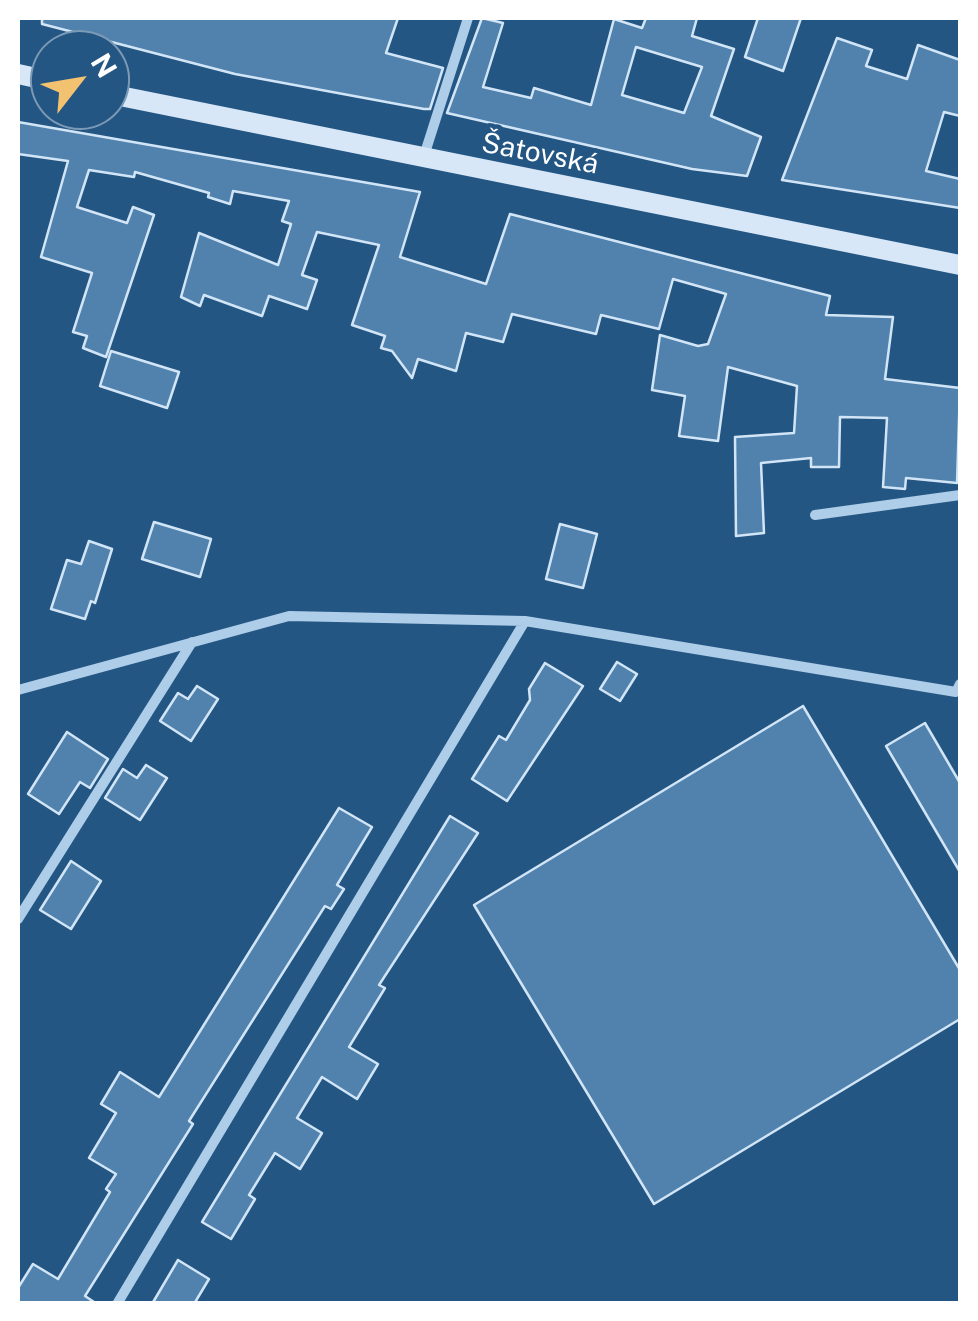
<!DOCTYPE html>
<html>
<head>
<meta charset="utf-8">
<style>
	body { margin:0 }
	#map { position:relative; width:978px; height:1321px; overflow:hidden; background:#245684; font-family:"Public Sans",sans-serif }
	canvas { display:block }
	.frame { position:absolute; inset:0; border:20px solid #fff; pointer-events:none }
	.north { position:absolute; left:30px; top:30px; width:100px; height:100px; box-sizing:border-box; background:#245684; border:2px solid #7c9ab5; border-radius:50%; rotate:59deg; font-size:28px; font-weight:700; line-height:40px; text-align:center; color:#fff }
	.north::after { content:''; display:block; margin:auto; width:35px; height:45px; background:#f2c271; clip-path:polygon(50% 0,100% 100%,50% 72%,0 100%) }
</style>
</head>
<body>
<div id="map">
<canvas width="978" height="1321"></canvas>
<div class="frame"></div>
<div class="north">N</div>
</div>
<script>
const g = document.querySelector('canvas').getContext('2d');
g.lineJoin = 'round';
function fillPath(path, color) { g.fillStyle = color; g.fill(path, 'evenodd'); }
const poly = rows => new Path2D(rows.map(r => 'M' + r).join(''));
function strokePath(path, color, width, dash) { g.strokeStyle = color; g.lineWidth = width; g.lineCap = dash ? 'butt' : 'round'; g.setLineDash(dash || []); g.stroke(path); }
function drawText(font, color, halo, rows, align = 'center') {
  g.font = font + ' "Public Sans",sans-serif'; g.lineWidth = 9; g.setLineDash([]); g.textBaseline = 'middle'; g.strokeStyle = halo; g.fillStyle = color; for (const [text, x, y, turn = 0] of rows) {
    g.save(); g.translate(x, y); g.rotate((+turn || 0) * Math.PI / 180); g.textAlign = isNaN(turn) ? turn : align; if (halo) g.strokeText(text, 0, 0); g.fillText(text, 0, 0); g.restore();
  }
}
const building = poly([
	[42,18,398,18,386,53,443,68,430,109,424,109,235,74,42,24,42,18],
	[482,18,503,23,483,87,531,98,534,88,591,105,614,19,642,28,646,18,697,18,692,36,734,49,711,116,761,137,747,176,692,169,447,113,482,18],
	[636,47,702,67,684,113,622,95,636,47],
	[758,18,801,18,783,71,745,57,758,18],
	[837,38,872,50,866,66,907,79,918,45,960,60,960,116,944,112,926,171,960,179,960,208,782,180,837,38],
	[18,122,420,192,400,257,486,284,510,214,830,296,826,315,893,317,885,379,960,388,957,483,906,478,905,489,883,487,887,418,840,417,839,467,811,467,811,458,761,463,764,533,736,536,735,437,794,433,797,386,728,367,718,441,679,436,685,396,652,390,660,335,698,346,708,344,726,294,673,279,659,329,601,315,596,334,512,314,503,342,466,333,456,371,418,359,412,378,392,351,381,348,385,336,352,325,379,245,317,232,302,275,317,280,307,309,269,296,262,316,204,295,200,306,181,297,199,233,278,265,291,224,282,221,289,201,233,191,230,204,208,197,209,193,135,172,134,177,89,170,77,207,127,223,133,207,154,215,106,357,83,348,87,336,73,332,92,273,41,257,68,161,18,154,18,122],
	[111,351,179,372,167,408,100,386,111,351],
	[154,522,211,539,200,577,142,559,154,522],
	[560,524,597,534,583,588,546,579,560,524],
	[89,541,112,549,95,603,91,601,85,619,51,609,67,560,81,564,89,541],
	[617,662,637,674,620,701,600,689,617,662],
	[545,663,583,686,507,801,472,779,499,736,506,740,530,700,529,689,545,663],
	[197,686,218,699,191,741,160,721,178,693,188,699,197,686],
	[803,706,960,970,960,1019,654,1204,474,905,803,706],
	[925,723,960,783,960,872,886,746,925,723],
	[67,732,108,759,90,788,80,782,59,814,28,794,67,732],
	[146,765,167,778,140,820,105,798,123,769,137,778,146,765],
	[339,808,372,827,337,885,344,889,331,909,325,906,189,1121,193,1124,85,1296,97,1304,18,1304,18,1288,33,1264,58,1279,110,1192,106,1189,116,1174,89,1158,116,1113,101,1104,120,1072,159,1097,339,808],
	[450,816,478,833,379,985,385,988,349,1047,378,1064,357,1099,322,1077,297,1118,322,1133,300,1169,275,1153,249,1195,255,1199,231,1239,202,1222,450,816],
	[71,861,101,881,71,929,40,910,71,861],
	[178,1260,209,1279,194,1304,152,1304,178,1260]
]);
fillPath(building, '#5082ad');
strokePath(building, '#d1e5f6', 2.5);
strokePath(poly([
	[423,159,468,18],
	[815,515,960,495],
	[18,690,289,616,525,621,956,692,960,684],
	[18,919,192,642],
	[117,1304,525,621]
]), '#adcde8', 10);
strokePath(poly([
	[18,74,50,81],
	[110,94,960,265]
]), '#d7e7f7', 20);
drawText('28px', '#fff', '#245684', [
	["Šatovská",540,154,11]
]);
</script>
</body>
</html>
